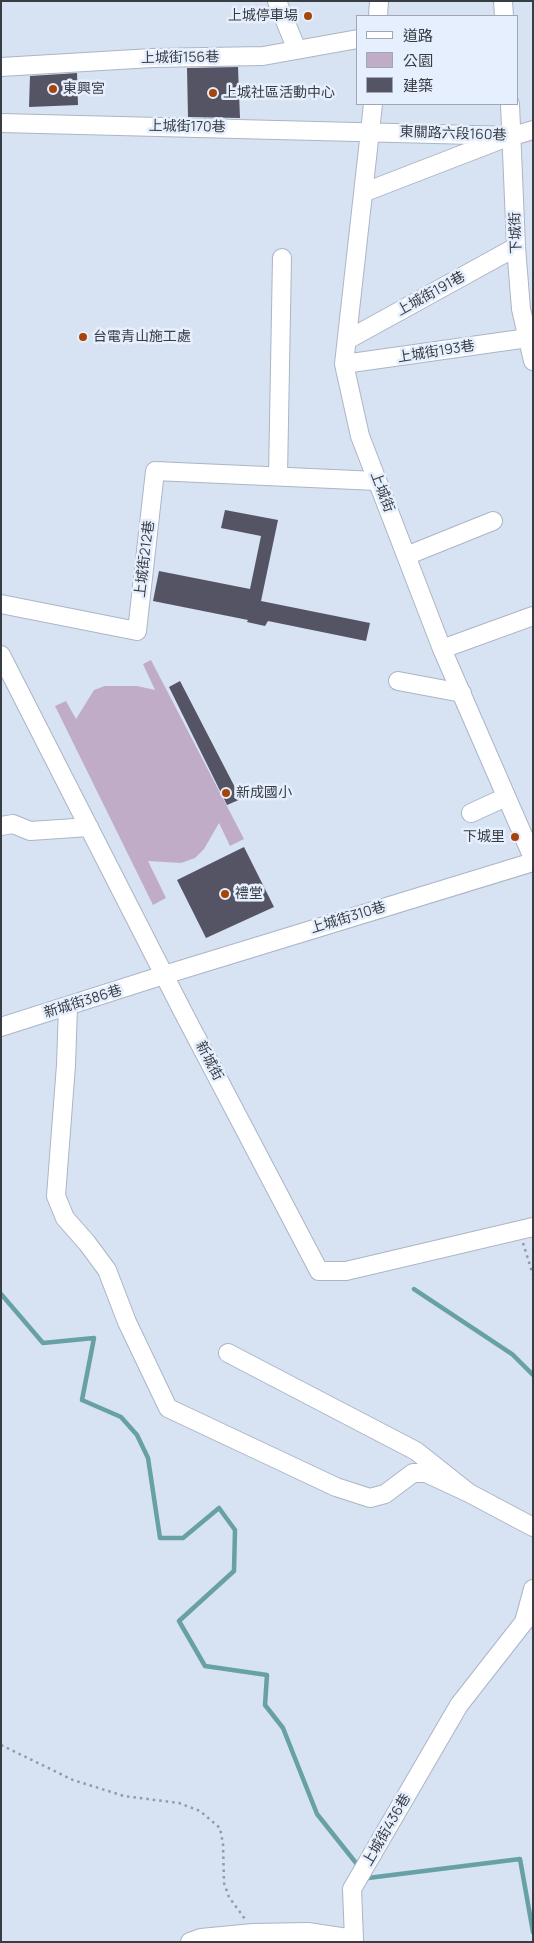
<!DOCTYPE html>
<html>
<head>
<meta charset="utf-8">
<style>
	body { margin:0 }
	#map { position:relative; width:534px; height:1943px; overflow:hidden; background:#d7e2f3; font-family:Manrope,"Noto Sans TC",sans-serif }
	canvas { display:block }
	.frame { position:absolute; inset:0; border:2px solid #383c43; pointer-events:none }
	.legend { position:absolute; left:356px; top:15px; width:162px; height:90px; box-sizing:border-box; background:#e6effd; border:1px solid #a0a7b3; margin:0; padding:6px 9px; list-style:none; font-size:15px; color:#383c43 }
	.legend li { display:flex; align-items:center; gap:10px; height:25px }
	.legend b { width:25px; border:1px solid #a0a7b3 }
</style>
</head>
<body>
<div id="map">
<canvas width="534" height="1943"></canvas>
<div class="frame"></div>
<ul class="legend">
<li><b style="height:6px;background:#fff"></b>道路</li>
<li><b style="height:14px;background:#c1acc7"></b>公園</li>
<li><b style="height:14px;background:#555464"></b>建築</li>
</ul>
</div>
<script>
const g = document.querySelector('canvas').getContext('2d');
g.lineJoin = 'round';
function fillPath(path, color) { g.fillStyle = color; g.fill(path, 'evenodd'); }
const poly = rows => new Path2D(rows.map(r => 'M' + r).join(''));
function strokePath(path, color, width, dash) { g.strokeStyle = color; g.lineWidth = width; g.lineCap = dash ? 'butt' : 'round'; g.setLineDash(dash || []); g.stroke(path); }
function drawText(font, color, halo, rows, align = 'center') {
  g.font = font + ' Manrope,"Noto Sans TC",sans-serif'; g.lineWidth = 5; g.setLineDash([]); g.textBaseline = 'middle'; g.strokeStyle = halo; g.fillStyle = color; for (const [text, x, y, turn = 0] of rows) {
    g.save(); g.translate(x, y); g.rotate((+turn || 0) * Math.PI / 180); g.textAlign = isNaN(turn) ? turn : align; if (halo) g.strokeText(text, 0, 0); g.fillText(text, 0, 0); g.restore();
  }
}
fillPath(poly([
	[151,660,244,839,230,846,219,823,204,849,195,858,181,863,148,861,166,898,153,905,55,706,66,701,76,719,94,690,105,686,137,686,155,690,143,664]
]), '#c1acc7');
strokePath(poly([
	[414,1289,512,1354,533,1375],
	[1,1294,43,1343,94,1338,82,1400,121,1417,137,1435,148,1458,160,1538,183,1538,219,1508,235,1530,234,1571,179,1621,205,1666,267,1675,265,1705,283,1728,317,1814,360,1868],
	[365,1874,368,1878,520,1859,533,1932]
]), '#67a1a5', 4.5);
fillPath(poly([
	[238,67,240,118,188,117,187,68],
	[77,73,78,105,29,107,30,76],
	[225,510,278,520,261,601,370,623,366,641,268,621,265,626,247,622,248,620,153,601,159,571,250,589,261,536,221,528],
	[180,681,241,799,227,805,169,687],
	[244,847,274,907,206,938,177,880]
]), '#555464');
const minor = poly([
	[277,1,297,50],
	[503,1,504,16],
	[378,16,379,1],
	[1,67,152,58,263,56,358,39],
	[373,104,344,364,360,436,442,649,533,858],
	[510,104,516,247,521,309,533,361],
	[1,123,513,136,533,130],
	[365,192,505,138],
	[347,340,516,247],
	[344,364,528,338],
	[278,476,282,258],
	[406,556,493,521],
	[1,604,137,631,155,471,377,481],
	[442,649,533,616],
	[1,655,183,1012,319,1271,346,1271,533,1227],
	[398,681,462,693],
	[471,813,506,797],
	[1,826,13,824,30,831,89,827],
	[68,1007,66,1065,56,1196,65,1218,87,1243,107,1270,127,1322,168,1408,336,1487,370,1498,385,1494,413,1473,426,1473,469,1493],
	[1,1027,164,975,533,862],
	[228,1353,416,1451,469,1493,533,1527],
	[190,1942,201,1938,253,1933,308,1932,354,1939,352,1889,459,1705,524,1622,533,1589]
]);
strokePath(minor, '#abb5c6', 20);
strokePath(poly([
	[523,1243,533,1275],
	[1,1745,73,1780,124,1796,179,1803,200,1811,220,1828,223,1844,224,1883,229,1897,245,1919]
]), '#929aa7', 2.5, [2.5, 4]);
strokePath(minor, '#fff', 18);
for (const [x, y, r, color] of [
	[308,16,5,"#a7440a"],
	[53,89,5,"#a7440a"],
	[213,93,5,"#a7440a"],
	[83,337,5,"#a7440a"],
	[226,793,5,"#a7440a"],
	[515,837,5,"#a7440a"],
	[225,894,5,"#a7440a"]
]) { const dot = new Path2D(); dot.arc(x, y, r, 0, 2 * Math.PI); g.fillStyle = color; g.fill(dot); strokePath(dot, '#e6effd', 2); }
drawText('14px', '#383c43', '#e6effd', [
	["上城停車場",298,16,"right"],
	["東興宮",63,89],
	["上城社區活動中心",223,93],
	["台電青山施工處",93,337],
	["新成國小",236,793],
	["下城里",505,837,"right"],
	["禮堂",235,894]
], 'left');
drawText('14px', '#383c43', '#e6effd', [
	["上城街156巷",180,58,-1],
	["上城街170巷",187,127,1],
	["東關路六段160巷",453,134,2],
	["下城街",516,233,-92],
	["上城街191巷",431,294,-29],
	["上城街193巷",436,352,-9],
	["上城街",382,492,69],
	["上城街212巷",145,559,-83],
	["上城街310巷",348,918,-17],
	["新城街386巷",83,1002,-17],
	["新城街",209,1061,62],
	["上城街436巷",387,1830,-60]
]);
</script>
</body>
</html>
